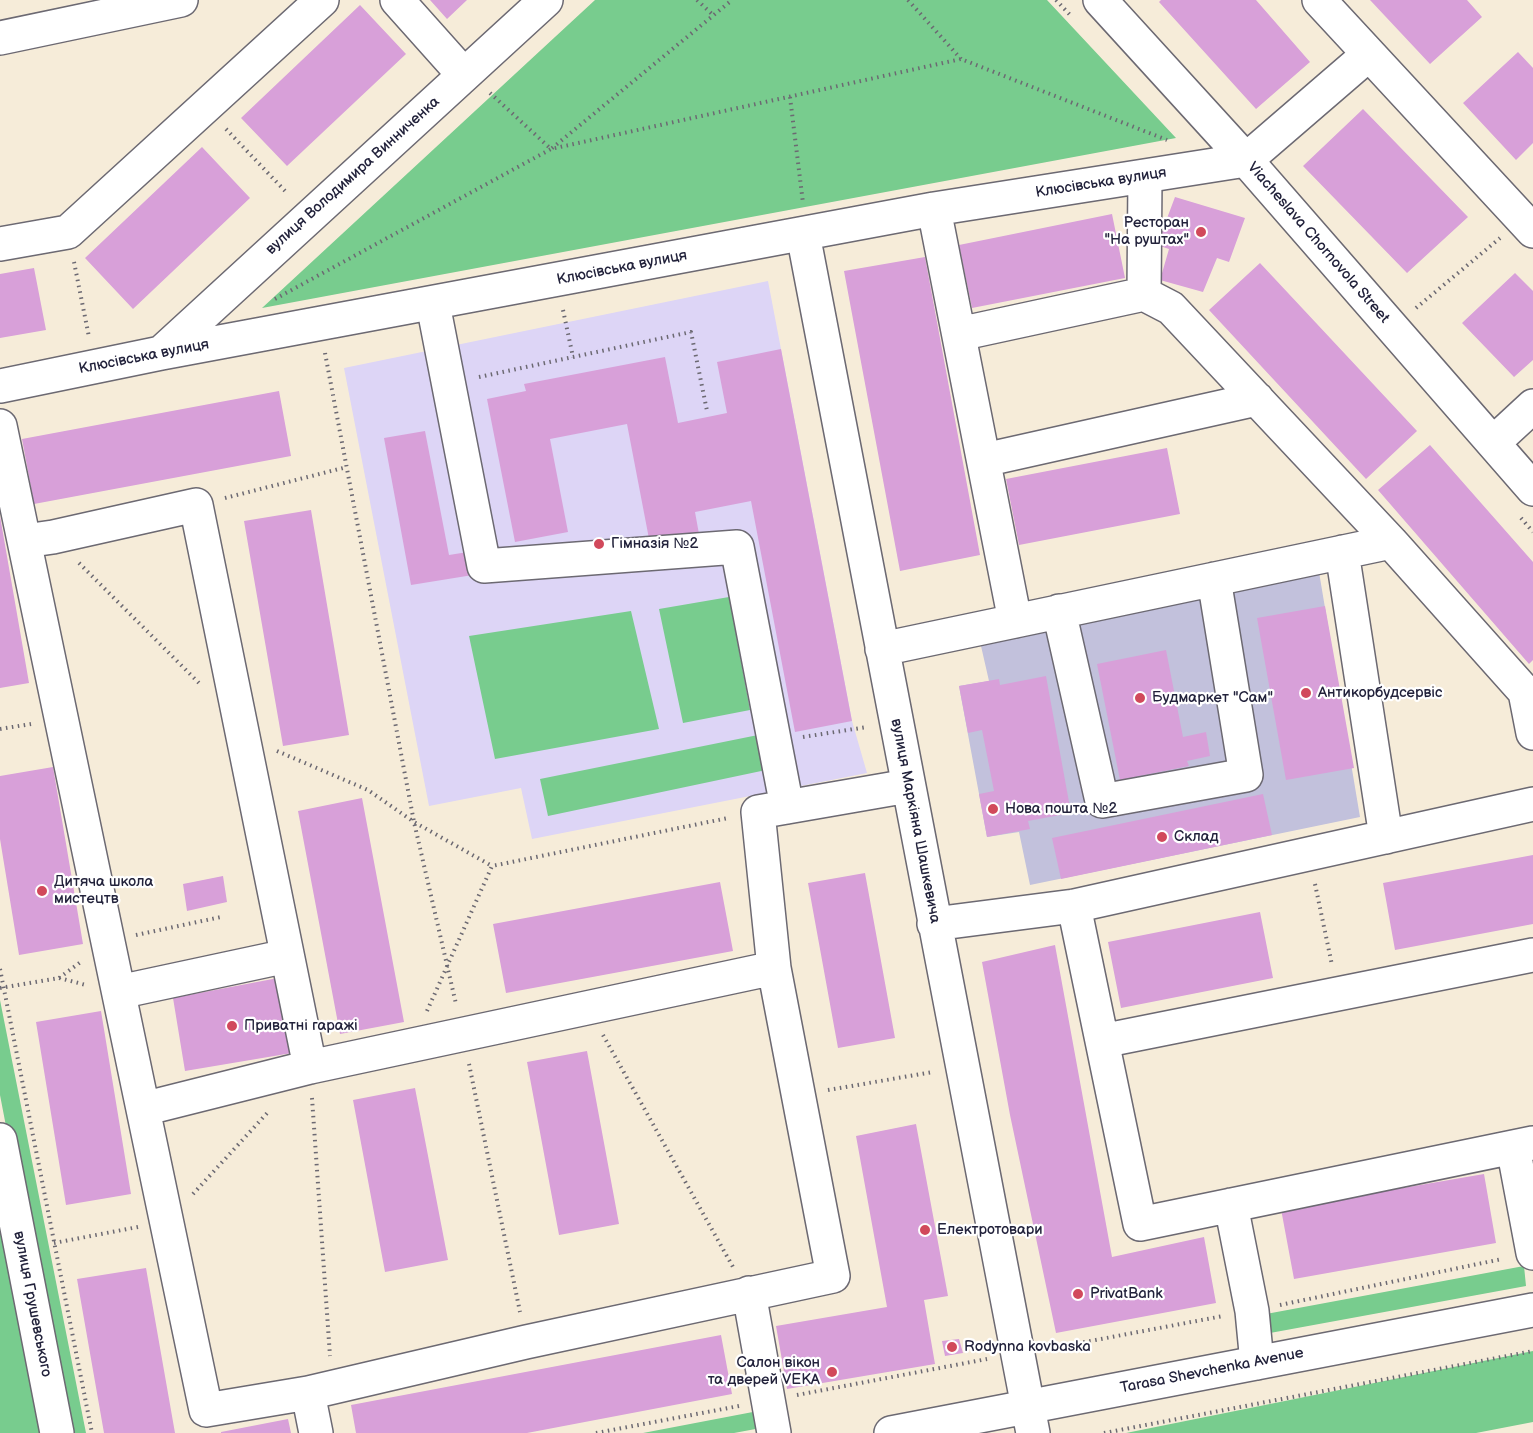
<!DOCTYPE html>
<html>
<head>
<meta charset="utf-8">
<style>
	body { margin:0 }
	canvas { display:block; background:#f6ecd9 }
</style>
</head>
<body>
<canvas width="1533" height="1433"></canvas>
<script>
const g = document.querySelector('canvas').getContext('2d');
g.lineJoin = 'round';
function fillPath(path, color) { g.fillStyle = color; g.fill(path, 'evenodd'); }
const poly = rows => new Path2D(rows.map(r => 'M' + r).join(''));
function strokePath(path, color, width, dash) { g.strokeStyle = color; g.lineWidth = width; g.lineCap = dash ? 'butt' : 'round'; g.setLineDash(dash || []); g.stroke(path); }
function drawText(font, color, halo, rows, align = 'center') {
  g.font = font + ' "Balsamiq Sans",sans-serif'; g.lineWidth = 4.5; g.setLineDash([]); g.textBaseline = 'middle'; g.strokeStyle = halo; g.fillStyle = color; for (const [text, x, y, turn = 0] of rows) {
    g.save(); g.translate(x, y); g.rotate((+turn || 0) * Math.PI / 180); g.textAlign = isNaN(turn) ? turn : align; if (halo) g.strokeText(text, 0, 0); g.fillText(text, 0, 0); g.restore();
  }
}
fillPath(poly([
	[768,281,852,721,867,773,532,839,521,788,429,806,344,368]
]), '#ddd5f6');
fillPath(poly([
	[1319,572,1360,817,1030,885,1019,832,987,837,959,686,989,681,981,646]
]), '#c2c1dc');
fillPath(poly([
	[595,0,1047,0,1176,138,262,308],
	[729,597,750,710,683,723,659,609],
	[631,611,659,729,495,759,469,636],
	[758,735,766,770,548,816,540,779],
	[0,1000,86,1433,65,1433,0,1095],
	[0,1206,43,1433,0,1433],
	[1524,1266,1526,1286,1270,1333,1266,1314],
	[1533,1351,1533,1422,1476,1433,1126,1433],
	[758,1411,761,1428,734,1433,643,1433]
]), '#78cc8e');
fillPath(poly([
	[430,0,467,0,447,19],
	[1161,0,1256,0,1310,62,1256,109,1159,2],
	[1370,0,1467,0,1482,17,1430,64],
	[360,5,406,54,287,166,241,118],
	[1518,52,1533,68,1533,143,1516,160,1463,103],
	[1363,109,1468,217,1407,273,1303,166],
	[202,147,250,198,133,309,85,258],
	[1175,197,1245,218,1229,262,1217,258,1203,292,1160,280,1169,249,1157,245],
	[1112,214,1125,278,972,308,959,245],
	[925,257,980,555,900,571,844,271],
	[1260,263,1417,431,1366,479,1209,310],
	[34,268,46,330,0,338,0,274],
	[1515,273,1533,291,1533,360,1514,377,1462,323],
	[781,349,852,721,795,732,751,501,695,512,699,534,650,544,627,424,550,439,568,532,515,542,487,399,526,391,524,384,665,357,678,423,727,413,717,362],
	[279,391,291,456,34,504,22,439],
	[425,431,449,555,474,551,479,574,411,585,384,438],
	[1430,445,1533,562,1533,660,1529,664,1378,490],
	[1167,448,1180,514,1019,545,1006,479],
	[311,510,349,735,283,746,244,521],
	[0,516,29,683,0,688],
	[1325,606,1354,768,1286,780,1257,618],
	[1166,650,1183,737,1206,732,1210,756,1187,761,1189,766,1120,780,1097,664],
	[1046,676,1071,813,1028,821,1030,829,987,837,979,794,994,791,982,730,968,733,959,686,999,679,1000,685],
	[53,767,83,944,19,955,0,839,0,776],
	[1263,794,1272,835,1061,879,1052,838],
	[362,798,404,1022,340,1034,298,811],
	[1533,855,1533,924,1395,950,1383,883],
	[865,873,895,1038,838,1048,808,883],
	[223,876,227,902,187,911,183,884],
	[720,882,733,951,506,993,493,924],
	[1260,912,1273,978,1121,1008,1108,942],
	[1055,945,1112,1257,1204,1237,1216,1303,1056,1333,1010,1115,982,962],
	[278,978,292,1053,185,1071,173,998],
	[101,1011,131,1194,66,1205,36,1022],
	[587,1051,619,1224,559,1235,527,1062],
	[415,1088,448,1260,385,1272,353,1100],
	[916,1124,948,1296,924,1300,935,1364,787,1389,776,1326,887,1307,856,1136],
	[1484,1174,1496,1243,1294,1279,1281,1209],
	[146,1268,175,1433,104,1433,77,1279],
	[721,1335,732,1394,527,1433,356,1433,351,1405],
	[959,1339,963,1353,945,1356,942,1341],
	[288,1419,291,1433,221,1433,221,1432]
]), '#d8a0d9');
const minor = poly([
	[397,0,464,75],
	[1100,0,1246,160,1533,489],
	[1319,0,1533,231],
	[0,38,181,0],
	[934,209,1015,621],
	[803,234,1033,1433],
	[0,244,68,232,322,0],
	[1144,294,1145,176],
	[433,304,484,566,737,547,787,807],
	[959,334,1144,294,1171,308,1391,542,1525,692,1533,733],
	[161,353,546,0],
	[0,386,161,353,934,209,1246,160,1369,54],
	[0,426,206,1410,308,1393,316,1433],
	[1493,443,1533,406],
	[984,460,1257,399],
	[25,541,53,537,196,505,310,1067],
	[1342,552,1386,837],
	[1059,611,1102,801,1246,775,1214,579],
	[882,649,1391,542],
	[1074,906,1140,1224,1533,1143],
	[934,924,1074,906,1533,804],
	[119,992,287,956],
	[1102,1041,1533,955],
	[143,1109,310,1067,774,968],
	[0,1140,57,1433],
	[1513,1147,1533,1253],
	[1231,1205,1252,1311,1257,1363],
	[749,1293,774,1433],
	[308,1393,526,1342,833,1276,774,968,758,812,908,786],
	[891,1433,1533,1310]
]);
strokePath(minor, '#6c6972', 36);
strokePath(poly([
	[697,0,713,15],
	[908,0,961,59],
	[1056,0,1072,17],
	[490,93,551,149,732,0],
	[790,97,803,203],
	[226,129,287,193],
	[74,262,89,337],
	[275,299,551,149,961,59,1167,140],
	[1416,308,1500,238],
	[563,310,573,357],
	[325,353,414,822,456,1004],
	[479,377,691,332,707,411],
	[225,498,347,467],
	[1521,518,1533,532],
	[79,563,199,683],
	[0,729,31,724],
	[803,737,867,727],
	[277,751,368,790,414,822,492,866],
	[1315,884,1332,965],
	[136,935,221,917],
	[0,969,92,1433],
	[59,978,82,961],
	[0,988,59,978,86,985],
	[427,1011,492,866,728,818],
	[603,1035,733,1267],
	[469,1064,520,1312],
	[828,1090,933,1072],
	[312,1098,330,1356],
	[193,1194,269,1111],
	[54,1243,138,1227],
	[1280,1305,1502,1259],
	[1048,1349,1223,1316],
	[797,1395,987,1359],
	[596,1433,739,1406],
	[1104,1433,1533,1351]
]), '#6c6972', 4, [1.5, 4.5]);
strokePath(minor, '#fff', 33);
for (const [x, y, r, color] of [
	[1201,232,6,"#d1495b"],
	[599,544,6,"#d1495b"],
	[1306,693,6,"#d1495b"],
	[1140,698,6,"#d1495b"],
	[993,809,6,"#d1495b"],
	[1162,837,6,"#d1495b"],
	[42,891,6,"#d1495b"],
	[232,1026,6,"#d1495b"],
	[925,1230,6,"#d1495b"],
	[1078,1294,6,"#d1495b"],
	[952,1347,6,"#d1495b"],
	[832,1372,6,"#d1495b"]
]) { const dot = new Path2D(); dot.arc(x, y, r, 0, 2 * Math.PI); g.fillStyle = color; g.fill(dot); strokePath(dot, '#fff', 2); }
drawText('15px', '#22223b', '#fff', [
	["вулиця Володимира Винниченка",353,176,-42],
	["Клюсівська вулиця",1101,183,-9],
	["Viacheslava Chornovola Street",1318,243,49],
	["Клюсівська вулиця",622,268,-11],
	["Клюсівська вулиця",144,357,-11],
	["вулиця Маркіяна Шашкевича",915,821,79],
	["вулиця Грушевського",32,1304,79],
	["Tarasa Shevchenka Avenue",1212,1371,-11]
]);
drawText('15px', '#22223b', '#fff', [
	["Ресторан",1189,223,"right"],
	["\"На руштах\"",1189,240,"right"],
	["Гімназія №2",611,544],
	["Антикорбудсервіс",1318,693],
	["Будмаркет \"Сам\"",1152,698],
	["Нова пошта №2",1005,809],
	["Склад",1174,837],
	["Дитяча школа",54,882],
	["мистецтв",54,899],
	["Приватні гаражі",244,1026],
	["Електротовари",937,1230],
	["PrivatBank",1090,1294],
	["Rodynna kovbaska",964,1347],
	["Салон вікон",820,1363,"right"],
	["та дверей VEKA",820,1380,"right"]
], 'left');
</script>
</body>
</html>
